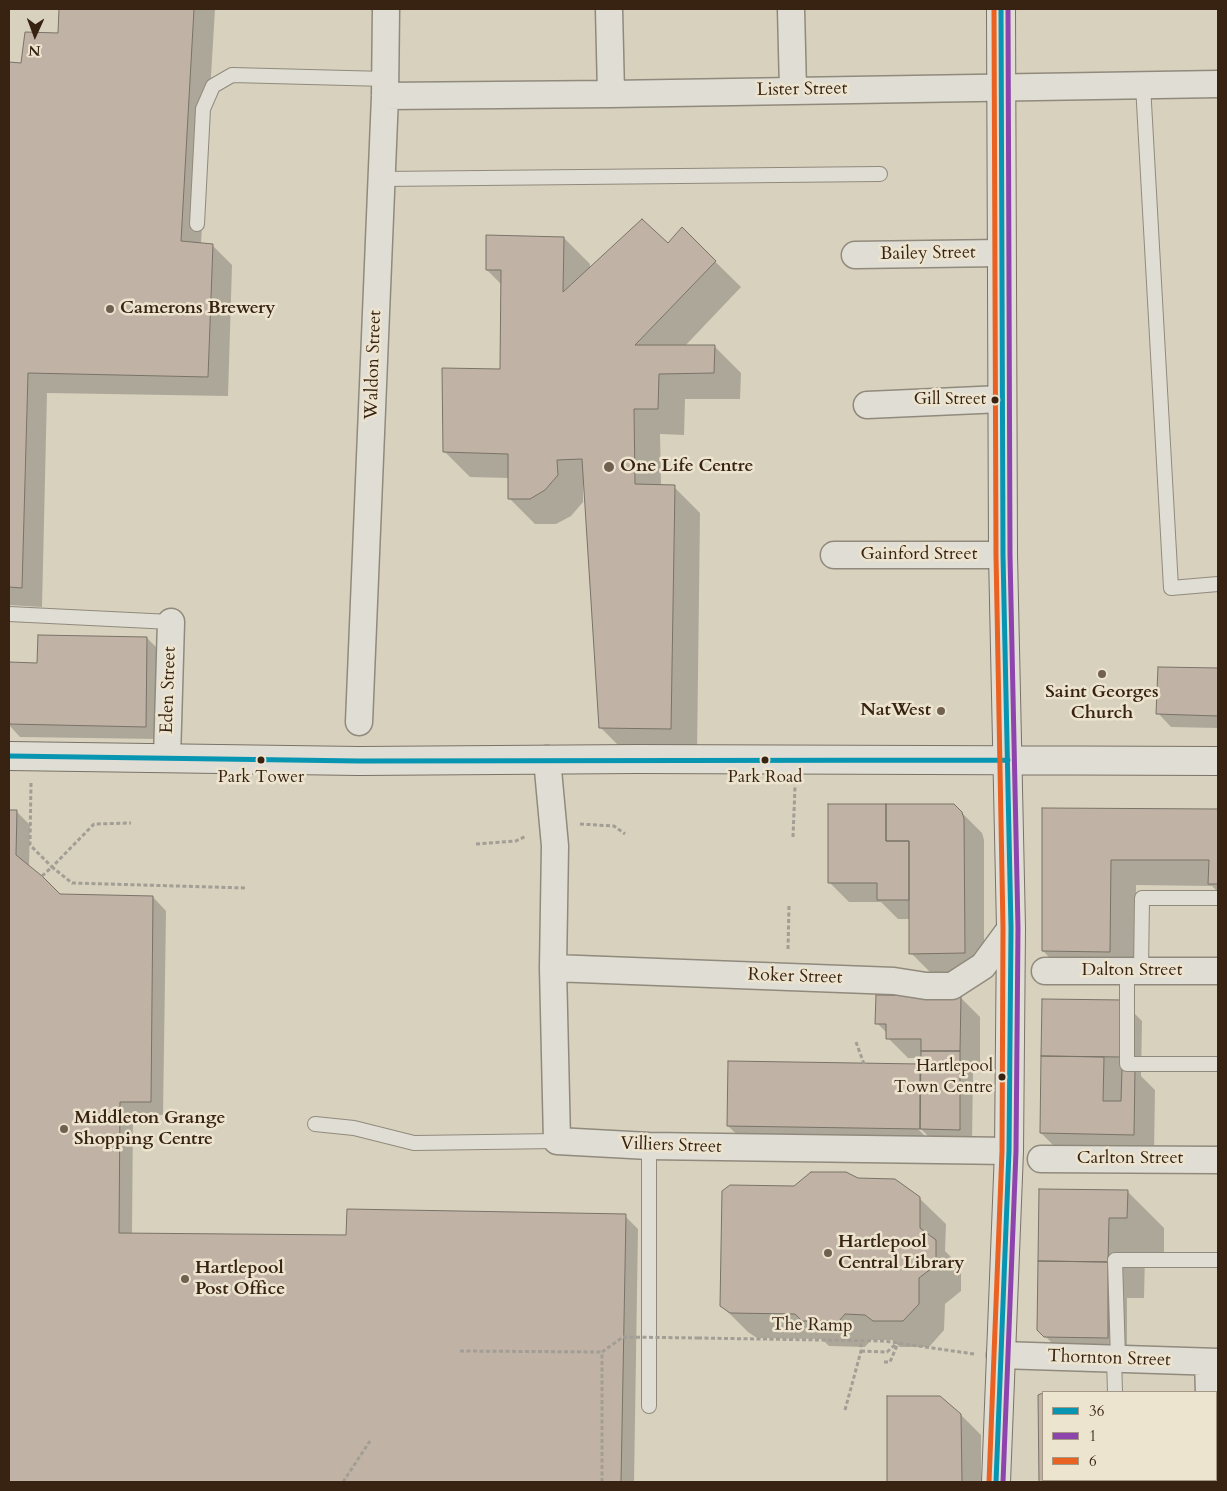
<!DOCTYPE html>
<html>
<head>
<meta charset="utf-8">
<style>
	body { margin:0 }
	#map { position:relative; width:1227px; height:1491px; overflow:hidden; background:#d8d1be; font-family:Cardo,serif }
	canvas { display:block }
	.frame { position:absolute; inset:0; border:10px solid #382313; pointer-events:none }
	.legend { position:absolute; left:1042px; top:1391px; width:175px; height:90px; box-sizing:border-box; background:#ece4ce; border:1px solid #a49783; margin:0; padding:6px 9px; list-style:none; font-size:15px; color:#382313 }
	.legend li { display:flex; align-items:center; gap:10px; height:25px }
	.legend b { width:25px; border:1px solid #a49783 }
	.north { position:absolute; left:10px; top:10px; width:50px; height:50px; -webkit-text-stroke:4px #ece4ce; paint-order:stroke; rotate:182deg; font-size:14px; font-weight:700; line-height:20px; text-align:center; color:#382313 }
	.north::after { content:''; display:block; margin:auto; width:18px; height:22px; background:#382313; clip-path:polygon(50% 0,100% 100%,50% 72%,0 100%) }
</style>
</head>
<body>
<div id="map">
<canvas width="1227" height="1491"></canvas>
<div class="frame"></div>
<ul class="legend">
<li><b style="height:6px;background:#0895b2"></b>36</li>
<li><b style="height:6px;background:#8e44ad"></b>1</li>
<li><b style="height:6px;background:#e96221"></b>6</li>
</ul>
<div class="north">N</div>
</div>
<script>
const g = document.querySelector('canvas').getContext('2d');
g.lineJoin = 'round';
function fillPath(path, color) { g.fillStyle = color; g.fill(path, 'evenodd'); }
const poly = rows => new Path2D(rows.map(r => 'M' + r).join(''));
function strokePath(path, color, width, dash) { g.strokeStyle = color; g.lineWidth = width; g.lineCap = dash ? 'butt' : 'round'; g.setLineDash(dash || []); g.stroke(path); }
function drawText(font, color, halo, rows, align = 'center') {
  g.font = font + ' Cardo,serif'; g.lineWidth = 5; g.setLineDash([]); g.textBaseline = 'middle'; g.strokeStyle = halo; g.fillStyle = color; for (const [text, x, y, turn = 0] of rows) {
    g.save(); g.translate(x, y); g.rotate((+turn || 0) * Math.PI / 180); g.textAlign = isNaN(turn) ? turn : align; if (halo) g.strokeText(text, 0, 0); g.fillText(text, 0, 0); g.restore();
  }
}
fillPath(poly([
	[60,9,215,9,201,244,212,245,232,265,228,396,47,393,42,607,9,605,9,63,22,64,59,34],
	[682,229,741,287,684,347,715,347,741,373,740,399,685,399,684,435,660,434,661,486,674,487,700,513,697,754,627,754,600,727,585,484,583,484,583,502,571,516,556,524,535,524,509,498,509,478,470,477,444,451,501,370,502,285,487,270,564,238,590,264,590,269,668,245],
	[147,638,160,651,158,739,20,737,9,725,9,663,38,664],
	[1159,668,1218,669,1218,728,1171,727,1158,713],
	[1044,809,1218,810,1218,892,1212,886,1136,885,1136,978,1069,977,1043,951],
	[9,811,17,812,30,825,29,867,60,896,153,897,166,911,163,1115,133,1114,132,1234,347,1236,625,1216,638,1229,634,1482,9,1482],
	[961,812,982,833,984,840,984,973,931,973,911,953,911,919,898,919,881,902,849,902,829,882],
	[960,997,980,1017,980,1071,973,1071,972,1142,939,1147,916,1124,915,1126,937,1148,748,1145,728,1126,920,1066,922,1067,922,1058,908,1058,888,1038,888,1034,877,1023],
	[1043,1000,1122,1001,1142,1021,1141,1076,1155,1090,1154,1154,1061,1153,1041,1133],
	[858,1179,919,1198,946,1224,945,1251,961,1267,961,1291,945,1304,944,1330,929,1347,900,1347,892,1340,871,1340,865,1347,829,1346,822,1339,757,1338,748,1332,722,1306,795,1187],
	[1040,1190,1127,1191,1164,1228,1164,1254,1145,1254,1144,1298,1127,1298,1127,1357,1066,1357,1039,1330],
	[1043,1395,1043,1480,1140,1480,1140,1482,1040,1482,1040,1396],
	[888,1397,961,1415,981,1435,981,1482,888,1482]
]), '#0003');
const building = poly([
	[59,9,194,9,181,241,213,244,208,377,28,373,22,588,9,587,9,62,21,63,25,32,58,33,59,9],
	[642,219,668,243,682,227,716,261,635,345,715,345,714,373,659,374,658,409,634,409,635,484,675,485,671,729,599,728,582,459,557,460,558,475,545,490,530,499,508,499,508,454,443,452,442,368,500,369,501,270,486,270,486,235,564,237,563,292,642,219],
	[38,635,147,637,146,727,9,724,9,662,37,663,38,635],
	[1158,667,1218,668,1218,716,1156,714,1158,667],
	[828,804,886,804,886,841,909,841,909,900,877,900,877,883,828,883,828,804],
	[886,804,954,804,962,812,964,819,965,953,909,954,909,841,886,841,886,804],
	[1042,808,1218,809,1218,884,1208,884,1209,860,1111,860,1110,952,1042,951,1042,808],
	[9,810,17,810,16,855,42,876,60,894,153,896,151,1102,120,1102,119,1233,346,1235,347,1209,626,1214,621,1482,9,1482,9,810],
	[876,995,961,996,960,1051,921,1051,921,1039,886,1039,886,1024,875,1024,876,995],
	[1042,999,1123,1000,1122,1057,1041,1056,1042,999],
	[921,1051,960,1051,960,1130,920,1129,921,1051],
	[1041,1056,1104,1057,1103,1101,1121,1101,1122,1069,1135,1069,1134,1135,1040,1133,1041,1056],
	[728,1061,920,1064,920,1129,727,1126,728,1061],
	[811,1172,846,1172,858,1178,895,1179,920,1197,920,1228,936,1240,936,1265,919,1278,919,1304,903,1321,873,1321,865,1315,845,1314,839,1321,802,1321,795,1314,730,1313,720,1306,722,1191,730,1185,794,1186,811,1172],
	[1039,1189,1128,1190,1127,1218,1109,1218,1108,1262,1038,1261,1039,1189],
	[1038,1261,1108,1262,1108,1338,1044,1337,1037,1330,1038,1261],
	[1043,1393,1043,1480,1116,1480,1116,1482,1039,1482,1038,1395,1043,1393],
	[887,1396,940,1396,961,1414,962,1482,887,1482,887,1396]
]);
fillPath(building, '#c1b2a6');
strokePath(building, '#797267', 1);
const lane = poly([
	[1143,85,1171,588,1218,584],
	[382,179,880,174],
	[197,224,203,109,213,86,232,75,386,79],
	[9,614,171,622],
	[1127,971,1127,1064,1218,1064],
	[1141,971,1142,898,1218,898],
	[315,1124,354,1128,414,1143,557,1141],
	[1114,1359,1115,1392],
	[1118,1359,1115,1260,1218,1260],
	[649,1406,649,1146],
	[1119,1480,1119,1482]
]);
const street = poly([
	[609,9,611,94],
	[791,9,793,90],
	[385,96,611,94,1218,84],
	[855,255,1001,253],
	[867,405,1002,399],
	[834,555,1003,555],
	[359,722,385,96,386,9],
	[167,758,171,622],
	[547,759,555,846,553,968,557,1141,649,1146,1009,1151],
	[553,968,894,981,926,986,952,986,983,966,1011,928],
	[1045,971,1218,971],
	[1041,1159,1218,1160],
	[1000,1355,1218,1362],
	[1208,1362,1209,1392],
	[1211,1480,1211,1482]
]);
const secondary = poly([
	[9,756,359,761,636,759,1218,761],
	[996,1482,1009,1151,1011,928,1003,555,1001,9]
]);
strokePath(lane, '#908a7d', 16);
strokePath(street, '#908a7d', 29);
strokePath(secondary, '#797267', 30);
strokePath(poly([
	[31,783,30,845,52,867,94,824,131,823],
	[580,824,614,826,625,834],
	[793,837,795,787],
	[476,844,516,841,526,836],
	[42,876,52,867,72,883,246,888],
	[788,949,789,905],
	[856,1042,864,1064],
	[698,1338,884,1341,974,1354],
	[460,1351,602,1352],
	[861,1351,887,1352,897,1343],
	[602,1352,623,1337],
	[884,1362,890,1362,898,1343],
	[845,1410,861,1351,861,1340],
	[343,1482,370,1441],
	[602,1482,602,1352]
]), '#a29e95', 3, [4, 2.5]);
strokePath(lane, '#e0ddd4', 14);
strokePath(street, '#e0ddd4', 26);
strokePath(secondary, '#e0ddd4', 28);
strokePath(poly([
	[623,1337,698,1338]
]), '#a29e95', 3, [4, 2.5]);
strokePath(poly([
	[9,756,359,761,1008,760],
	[996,1482,1009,1151,1011,928,1003,555,1001,9]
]), '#0895b2', 5);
strokePath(poly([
	[1003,1482,1016,1151,1018,928,1010,555,1008,9]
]), '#8e44ad', 5);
strokePath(poly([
	[989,1482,1002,1151,1003,928,996,555,994,9]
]), '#e96221', 5);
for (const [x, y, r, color] of [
	[110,309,5,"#70604f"],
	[995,400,4.5,"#382313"],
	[609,467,6,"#70604f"],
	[1102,674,5,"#70604f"],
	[941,711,5,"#70604f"],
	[261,760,4.5,"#382313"],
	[765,760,4.5,"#382313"],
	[1002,1077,4.5,"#382313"],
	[64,1129,5,"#70604f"],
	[828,1253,5,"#70604f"],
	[185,1279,5,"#70604f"]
]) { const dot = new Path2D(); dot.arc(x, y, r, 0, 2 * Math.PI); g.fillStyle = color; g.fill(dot); strokePath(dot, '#ece4ce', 2); }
drawText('17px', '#382313', '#ece4ce', [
	["Gill Street",986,400],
	["Park Tower",261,778,"center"],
	["Park Road",765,778,"center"],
	["Hartlepool",993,1067],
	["Town Centre",993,1088]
], 'right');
drawText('18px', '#382313', '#ece4ce', [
	["Lister Street",802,90,-1],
	["Bailey Street",928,254,-1],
	["Waldon Street",374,365,-88],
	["Gainford Street",919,555],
	["Eden Street",169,690,-88],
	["Dalton Street",1132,971],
	["Roker Street",795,977,2],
	["Villiers Street",671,1146,2],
	["Carlton Street",1130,1159],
	["The Ramp",812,1326,1],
	["Thornton Street",1109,1359,2]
]);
drawText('bold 18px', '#382313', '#ece4ce', [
	["Camerons Brewery",120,309],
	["One Life Centre",620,467],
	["Saint Georges",1102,693,"center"],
	["Church",1102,714,"center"],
	["NatWest",931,711,"right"],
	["Middleton Grange",74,1119],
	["Shopping Centre",74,1140],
	["Hartlepool",838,1243],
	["Central Library",838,1264],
	["Hartlepool",195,1269],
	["Post Office",195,1290]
], 'left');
</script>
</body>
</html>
